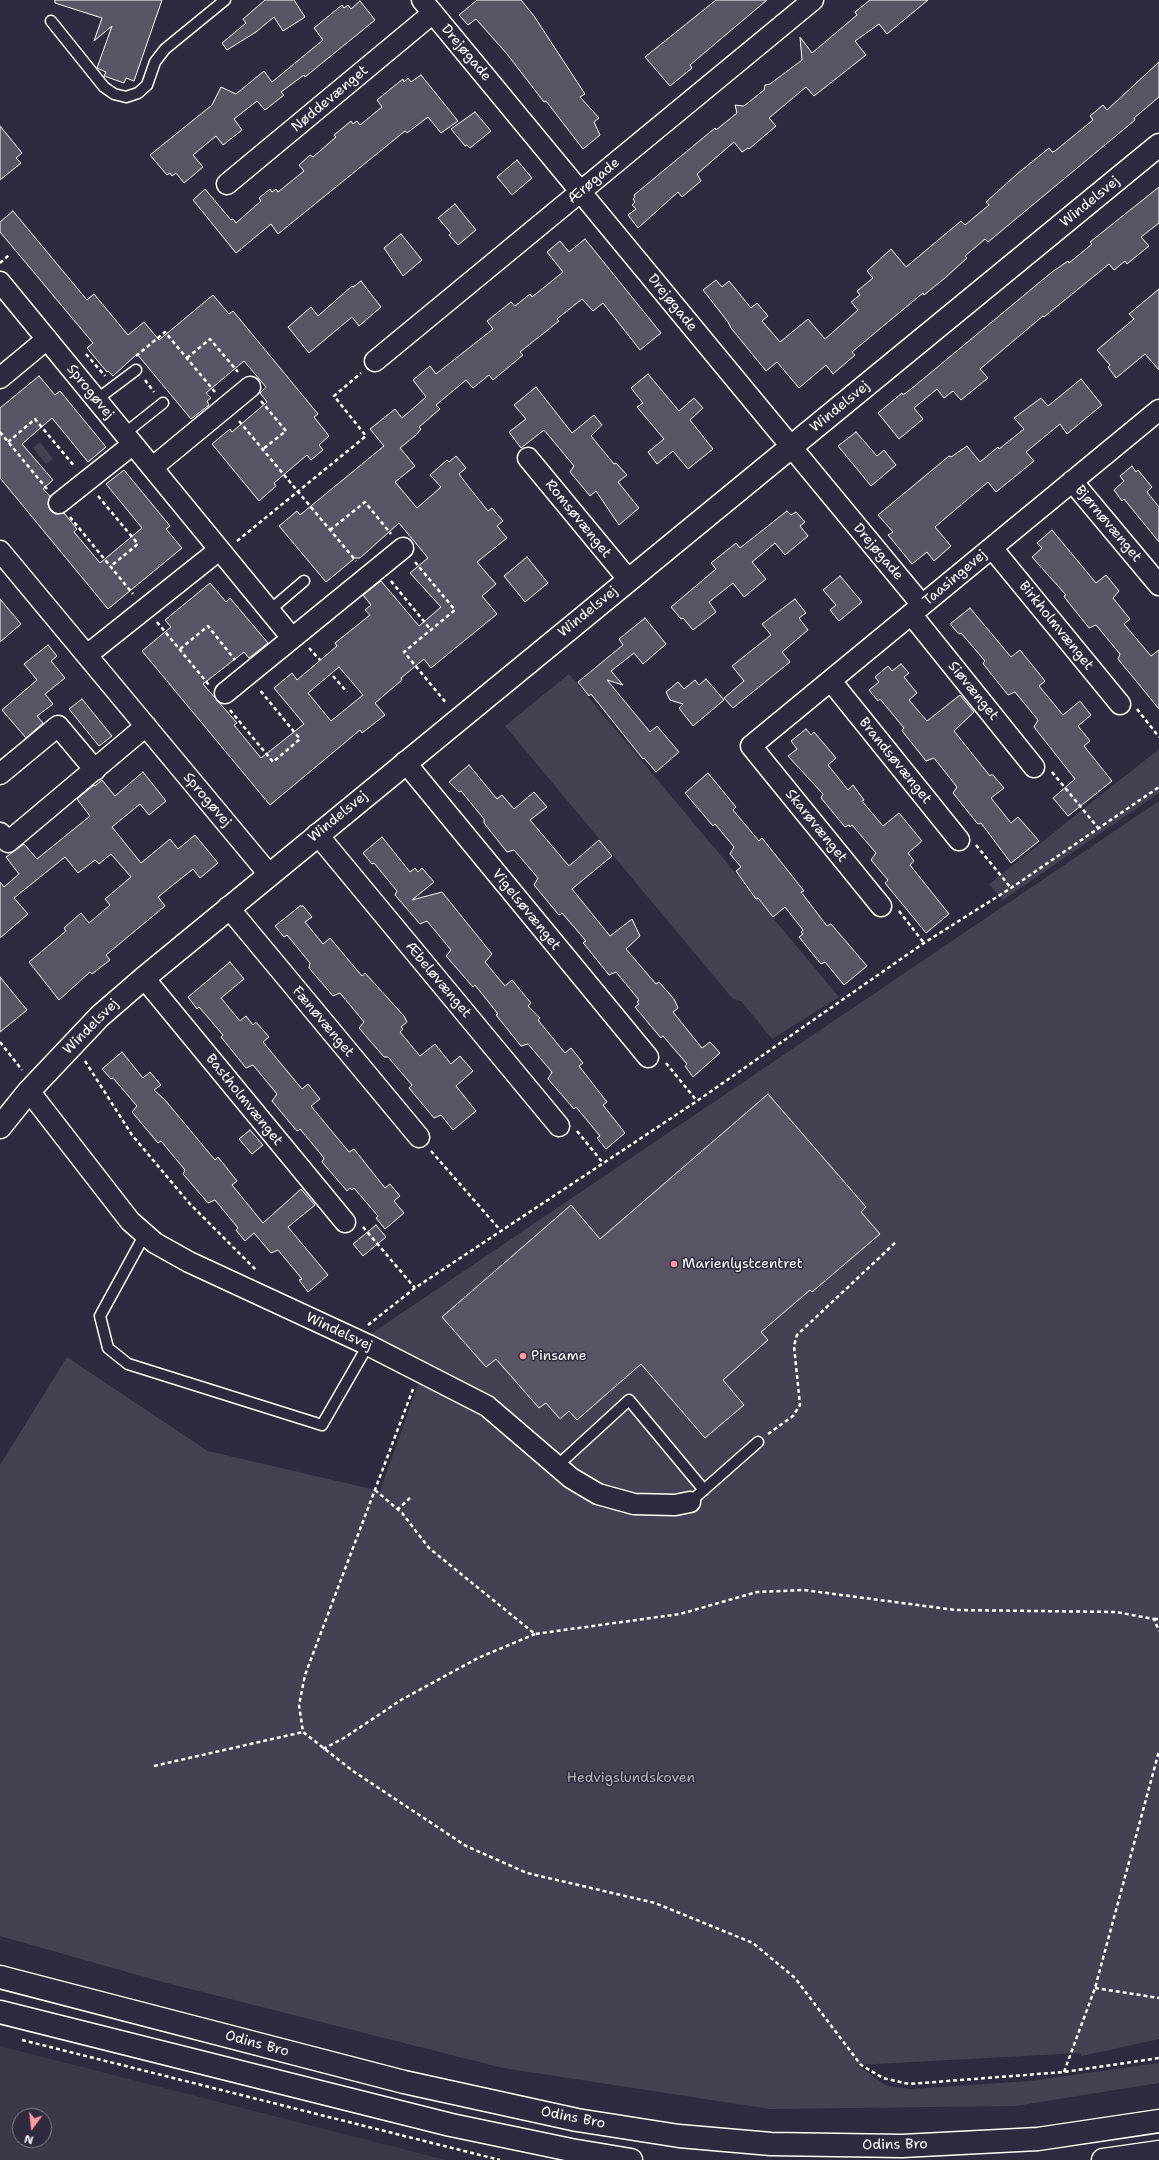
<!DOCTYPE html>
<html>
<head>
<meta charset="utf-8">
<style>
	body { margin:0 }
	#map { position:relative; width:1159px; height:2160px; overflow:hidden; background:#2f2a3d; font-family:"Shantell Sans",sans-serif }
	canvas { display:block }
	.north { position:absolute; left:12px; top:2108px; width:40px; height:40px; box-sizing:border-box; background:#2f2a3d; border:1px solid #827f8b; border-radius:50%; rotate:195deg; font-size:11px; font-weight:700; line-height:16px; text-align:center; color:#fff }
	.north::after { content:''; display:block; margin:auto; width:14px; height:18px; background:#ff9aa2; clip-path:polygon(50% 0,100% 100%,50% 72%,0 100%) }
</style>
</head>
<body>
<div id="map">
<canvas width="1159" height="2160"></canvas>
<div class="north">N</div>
</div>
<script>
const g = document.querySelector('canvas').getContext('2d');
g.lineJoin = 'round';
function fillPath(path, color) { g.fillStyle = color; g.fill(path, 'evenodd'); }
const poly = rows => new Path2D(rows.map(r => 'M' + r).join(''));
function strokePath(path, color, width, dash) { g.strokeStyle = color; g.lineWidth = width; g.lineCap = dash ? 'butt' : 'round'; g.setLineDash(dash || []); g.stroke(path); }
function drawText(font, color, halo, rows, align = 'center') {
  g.font = font + ' "Shantell Sans",sans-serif'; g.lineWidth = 3; g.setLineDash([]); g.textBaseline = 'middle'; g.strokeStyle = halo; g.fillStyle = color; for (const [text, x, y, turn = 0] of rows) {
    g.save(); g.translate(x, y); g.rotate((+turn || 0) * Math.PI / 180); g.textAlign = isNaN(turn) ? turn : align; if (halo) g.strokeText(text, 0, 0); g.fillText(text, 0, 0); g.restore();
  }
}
fillPath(poly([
	[0,2046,446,2160,0,2160],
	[20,2116,44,2116,44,2140,20,2140]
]), '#3c3749');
fillPath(poly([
	[40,442,53,459,46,464,33,448],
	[569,674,839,997,772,1039,741,1001,733,999,505,726],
	[1159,749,1159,793,1003,900,989,884],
	[1159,801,1159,2039,1082,2056,1080,2053,857,2065,887,2086,911,2089,1030,2081,1159,2063,1159,2083,1015,2106,770,2109,503,2068,159,1981,0,1936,0,1465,67,1357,208,1451,380,1491,420,1379,353,1346]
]), '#464152');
const building = poly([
	[55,0,162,0,134,81,126,78,124,83,104,76,106,72,97,68,112,26,94,41,102,18,55,3,55,0],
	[265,0,294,0,305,17,283,31,274,17,256,32,227,50,222,43,246,23,243,19,265,0],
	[477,0,521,0,534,16,585,94,580,97,599,118,594,122,600,135,583,149,546,101,544,102,507,54,476,19,468,25,459,15,477,0],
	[716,0,767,0,690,65,692,68,670,86,645,57,716,0],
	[870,0,928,0,887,34,879,24,855,41,866,55,814,96,806,87,769,118,776,126,749,149,748,148,742,152,734,142,697,174,701,181,682,197,678,192,638,228,628,215,636,209,632,205,635,202,633,199,635,197,634,195,715,128,716,130,737,113,735,105,744,106,764,90,765,85,770,84,802,60,800,37,812,53,857,15,855,12,870,0],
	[360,1,375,20,305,77,304,75,281,92,284,95,265,110,257,101,234,119,242,130,223,145,216,136,193,155,203,167,184,183,176,173,172,176,170,173,167,175,150,155,212,105,221,87,236,94,264,71,272,82,323,40,314,28,342,5,344,8,348,5,351,9,360,1],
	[1159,62,1159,97,1134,118,1135,120,988,242,985,239,965,256,967,258,945,278,924,295,923,293,852,352,855,355,833,374,826,365,799,388,777,362,766,371,731,328,728,322,703,290,716,280,722,287,729,281,751,308,757,303,768,316,762,321,780,342,808,319,825,339,858,310,851,302,860,295,857,291,873,278,867,271,891,249,906,267,961,221,965,225,989,205,986,202,1017,174,1049,148,1052,152,1055,151,1093,120,1090,116,1103,105,1107,110,1159,62],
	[421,75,458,121,441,133,428,117,407,133,405,131,278,234,271,224,236,253,193,200,205,189,231,220,233,219,236,223,261,201,259,198,270,189,272,192,276,189,278,192,304,171,299,165,310,155,313,157,336,137,334,135,351,121,353,124,357,121,360,125,382,107,377,100,388,91,403,79,404,82,408,78,411,82,421,75],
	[475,112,491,131,470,148,467,145,465,146,451,129,475,112],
	[0,126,22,153,16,158,21,163,0,180,0,126],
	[517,160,532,178,512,195,497,177,517,160],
	[1159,187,1159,223,1141,237,1149,246,1127,264,1125,261,1114,270,1109,264,1044,317,1043,316,980,369,988,378,961,400,953,391,944,398,937,389,914,408,923,419,899,439,878,413,902,393,903,395,911,389,1052,272,1068,261,1069,263,1092,244,1090,242,1159,187],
	[455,204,476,230,458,245,449,235,451,233,438,218,455,204],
	[13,211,87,300,94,294,128,335,144,322,159,340,213,295,229,314,233,311,318,414,314,417,329,436,319,445,323,450,311,460,307,455,274,483,276,486,259,501,212,444,230,429,232,432,267,402,260,393,266,387,244,361,206,393,211,398,207,401,209,405,191,419,137,354,113,376,108,371,107,372,87,348,93,343,0,232,0,222,13,211],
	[401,234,422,260,403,276,384,248,401,234],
	[585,239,661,333,640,350,603,303,593,311,582,299,557,319,559,321,520,352,523,355,493,380,489,375,473,388,466,380,436,405,440,409,419,427,421,429,416,435,400,448,415,466,395,482,417,508,441,487,430,475,447,460,449,462,456,456,466,468,459,474,468,486,488,511,492,508,503,521,497,526,507,538,477,562,496,584,482,596,497,614,431,668,424,659,401,678,402,680,375,703,385,715,362,733,360,730,270,805,142,651,171,627,165,620,210,583,226,602,230,598,268,643,249,658,244,652,203,684,237,723,234,725,261,758,304,724,274,688,292,673,297,680,337,646,335,643,370,615,365,610,371,605,363,595,381,581,419,626,441,607,410,573,428,558,399,523,360,558,355,558,326,582,279,526,297,511,300,515,384,446,370,429,395,409,402,418,426,397,413,380,430,366,436,374,493,329,487,321,511,302,515,306,530,294,532,297,563,272,547,252,560,241,569,252,585,239],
	[339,667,363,695,331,721,308,693,339,667],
	[361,281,381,307,359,326,352,317,309,353,288,327,311,307,318,316,352,286,353,287,361,281],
	[1159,289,1159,370,1145,354,1116,378,1108,367,1110,365,1097,350,1134,319,1129,314,1159,289],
	[648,374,679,411,694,398,703,408,690,420,713,449,688,469,673,451,657,464,648,452,664,439,637,407,643,403,631,388,648,374],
	[39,376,55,395,60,391,106,447,88,462,52,418,22,444,53,480,43,489,50,496,48,504,50,510,55,514,64,513,77,529,74,532,100,563,142,528,106,484,124,470,170,526,166,529,182,548,108,609,0,478,0,408,39,376],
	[1081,379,1102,405,1067,434,1060,424,1026,452,1034,461,996,492,988,482,935,527,951,546,934,561,927,552,912,564,888,535,893,532,878,515,949,456,951,457,967,446,980,462,998,447,999,449,1024,429,1014,418,1041,398,1048,406,1081,379],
	[536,387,572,433,594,415,602,425,591,436,614,464,616,463,627,475,618,482,639,508,619,525,596,491,590,496,570,472,574,466,544,430,521,448,509,432,526,419,514,405,536,387],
	[856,432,877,456,884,450,896,465,871,486,838,446,856,432],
	[1132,466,1136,472,1138,470,1152,487,1147,492,1159,507,1159,542,1124,499,1122,501,1114,490,1124,481,1120,476,1132,466],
	[787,511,791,515,796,512,805,522,800,526,808,536,785,555,775,543,752,562,766,579,744,597,733,583,709,602,716,612,693,630,683,618,681,619,671,607,716,569,711,563,736,543,740,548,787,511],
	[1052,530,1096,583,1106,575,1119,591,1113,598,1130,619,1124,624,1151,656,1159,650,1159,709,1118,659,1120,654,1096,625,1089,628,1065,598,1064,596,1066,595,1032,557,1042,548,1037,543,1052,530],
	[527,557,548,583,525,602,504,576,527,557],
	[840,576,862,602,839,621,830,610,836,605,823,590,840,576],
	[0,599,21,624,0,642,0,599],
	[795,599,806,613,799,618,808,630,782,652,790,662,733,708,724,698,744,681,732,666,771,635,762,624,795,599],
	[970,608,1011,657,1020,650,1045,681,1039,686,1063,715,1080,701,1091,715,1078,726,1090,741,1084,746,1112,781,1068,816,1053,798,1075,779,1034,727,1038,720,1015,692,1008,695,984,665,983,663,985,661,961,633,959,634,950,624,970,608],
	[645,618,666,644,643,664,634,653,611,671,623,685,607,680,650,732,657,726,679,752,656,772,644,758,643,759,591,694,589,696,578,682,623,645,619,639,645,618],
	[48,645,57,656,51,661,65,678,45,694,53,704,37,716,43,723,26,738,2,710,37,680,24,664,48,645],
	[901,664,909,673,904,677,917,693,909,700,927,721,960,695,974,712,954,731,990,776,992,774,1004,788,991,798,1011,823,1018,817,1039,841,1011,863,981,823,979,824,977,823,953,793,957,787,934,758,926,761,903,732,902,730,904,728,880,699,878,701,869,690,879,682,875,677,888,666,892,671,901,664],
	[706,679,724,700,693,726,679,708,683,704,670,700,666,692,678,682,684,689,695,680,699,685,706,679],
	[82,699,112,736,99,746,69,709,82,699],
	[806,729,811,735,814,732,836,758,828,765,848,790,853,785,864,800,862,801,883,826,899,813,922,841,908,853,914,861,910,865,949,914,926,933,885,883,888,880,871,860,876,853,852,825,850,827,849,825,845,827,821,798,823,794,788,756,797,749,791,741,806,729],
	[469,765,497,799,502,795,514,809,534,792,547,807,530,820,569,866,599,840,612,856,572,889,610,936,632,919,640,936,626,949,656,984,659,982,674,999,678,1008,673,1012,702,1048,710,1042,720,1053,693,1077,685,1066,687,1064,663,1036,661,1038,635,1007,639,1004,637,1002,639,1000,616,972,609,975,585,945,583,943,586,941,562,913,560,915,558,914,534,885,538,878,514,850,507,852,484,823,484,819,461,791,459,792,449,782,469,765],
	[143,772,166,801,149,815,140,804,112,827,141,863,170,839,178,849,195,835,218,863,200,878,193,869,158,897,165,906,106,955,110,960,92,974,90,972,59,1000,29,962,66,931,64,928,81,913,89,923,110,905,105,899,131,877,111,854,99,864,95,860,78,873,65,857,14,898,28,914,0,938,0,882,4,887,19,874,6,857,24,844,37,859,90,816,77,799,94,785,95,786,102,780,115,796,143,772],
	[708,773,736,807,733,810,759,841,762,838,804,891,801,892,827,926,831,924,867,966,844,985,825,962,821,964,799,937,803,934,801,932,803,930,785,907,773,917,758,898,756,899,736,871,741,867,730,854,734,847,715,824,713,826,685,793,708,773],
	[382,837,410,872,415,868,418,872,422,868,434,882,412,900,442,892,492,954,485,962,505,986,512,980,531,1003,528,1006,540,1018,538,1020,565,1053,571,1048,583,1063,579,1066,607,1102,603,1105,625,1133,606,1149,597,1138,600,1136,576,1107,574,1109,548,1079,552,1072,528,1044,521,1046,496,1015,498,1014,475,985,473,987,446,956,451,950,427,921,420,924,395,895,397,891,374,863,372,864,363,853,382,837],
	[300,906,303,906,312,917,305,922,323,944,330,938,362,976,365,973,404,1016,407,1022,401,1027,403,1029,400,1032,420,1056,435,1044,451,1064,460,1056,473,1071,456,1086,476,1111,453,1130,441,1115,434,1118,409,1088,412,1085,388,1057,384,1057,359,1028,364,1022,340,993,333,996,309,968,310,963,287,935,284,937,275,926,300,906],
	[230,962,244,979,221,998,240,1021,246,1016,253,1025,256,1022,269,1037,263,1042,302,1089,308,1084,320,1099,311,1106,349,1152,354,1149,385,1188,390,1184,400,1196,394,1201,404,1213,385,1229,376,1218,378,1216,354,1188,352,1190,350,1188,347,1191,322,1162,324,1158,300,1129,298,1131,296,1130,272,1101,277,1094,253,1065,246,1068,221,1037,223,1035,199,1007,197,1009,188,997,230,962],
	[0,977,27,1010,0,1032,0,977],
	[122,1052,143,1078,150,1072,161,1085,154,1090,165,1100,215,1160,218,1157,237,1181,232,1185,263,1223,301,1189,315,1205,288,1227,328,1275,308,1292,299,1280,302,1279,278,1250,271,1253,254,1233,245,1241,236,1230,238,1228,215,1200,208,1203,183,1174,185,1170,161,1141,158,1143,132,1112,137,1106,113,1078,111,1079,102,1069,122,1052],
	[768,1094,866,1207,861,1212,880,1234,812,1292,810,1290,761,1332,768,1340,723,1380,744,1405,705,1438,641,1364,577,1420,569,1411,560,1419,546,1403,539,1408,496,1359,486,1367,442,1317,571,1205,600,1239,768,1094],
	[250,1130,263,1145,252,1154,239,1139,250,1130],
	[376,1225,386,1237,363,1256,353,1244,376,1225]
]);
fillPath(building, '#595564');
strokePath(building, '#fff', 1);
const lane = poly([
	[51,21,104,87,114,94,126,97,138,93,147,85,155,62,165,49,225,0],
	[96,400,136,370],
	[124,434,163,403],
	[270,610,304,581],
	[145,1234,100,1316,108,1348,128,1364,322,1425,368,1345],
	[557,1466,629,1400,704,1490],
	[690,1502,758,1442]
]);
const street = poly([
	[422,0,922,605],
	[227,184,433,13],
	[0,282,292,638],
	[375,361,813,0],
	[0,378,47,339],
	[528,458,628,579],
	[153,467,250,387],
	[1072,481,1159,585],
	[59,503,132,445],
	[992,548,1120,704],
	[0,551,268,873],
	[911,614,1034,767],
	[87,655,219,550],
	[831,681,959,840],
	[225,693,403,548],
	[405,762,648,1057],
	[0,774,58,726,95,770],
	[0,833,8,842,146,726],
	[317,834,559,1126],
	[881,906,751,746,1159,410],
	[228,907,419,1137],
	[144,978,345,1222],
	[29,1091,130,1221,155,1243,189,1262,368,1345,487,1406,571,1478,598,1494,634,1504,675,1505,690,1502]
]);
const secondary = poly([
	[0,1127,29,1091,100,1016,144,978,1159,145],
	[0,1977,404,2082,577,2120,679,2136,771,2144,902,2146,1038,2139,1159,2121],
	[0,2012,451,2125,571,2150,631,2160],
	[1103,2160,1159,2152]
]);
strokePath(lane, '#fff', 13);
strokePath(street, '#fff', 23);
strokePath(secondary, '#fff', 25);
strokePath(poly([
	[0,263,9,255],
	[86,354,105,376],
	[136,356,165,332,215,392],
	[187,358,210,339,238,372],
	[145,380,154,392],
	[261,401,286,431,263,449],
	[239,421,356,561],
	[0,432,47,489],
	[8,442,35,419,75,467],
	[98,496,138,544,111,566],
	[70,517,133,594],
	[330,530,365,502,391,534],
	[237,541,366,436,334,396,361,373],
	[415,562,455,610,404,652,447,704],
	[391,581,431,630],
	[157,622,209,685],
	[309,648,320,660],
	[180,649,208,626,235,660],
	[333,676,347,692],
	[1137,709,1159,737],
	[230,710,273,762,300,739,259,689],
	[1052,772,1099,829],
	[976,845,1011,888],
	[899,911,924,943],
	[0,1042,22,1070],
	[85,1061,132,1135,190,1204,257,1271],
	[666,1063,697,1101],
	[577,1131,603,1163],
	[431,1151,501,1231],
	[363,1227,415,1288],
	[368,1325,415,1288,697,1101,924,943,1011,888,1159,787],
	[413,1389,305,1675,299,1705,303,1732,353,1771,466,1846,527,1873,655,1903,753,1943,795,1978,861,2065,883,2078,909,2084,1064,2072,1159,2058],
	[768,1434,793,1416,800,1405,794,1346,797,1335,896,1242],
	[375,1490,402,1513,429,1548,535,1634,680,1614,757,1592,804,1590,955,1610,1116,1612,1154,1619,1159,1631],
	[397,1510,410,1498],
	[1154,1619,1159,1619],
	[323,1749,344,1738,401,1700,478,1658,535,1634],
	[154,1766,303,1732],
	[1095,1988,1159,1998],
	[22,2040,500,2160],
	[1064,2072,1095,1988,1159,1751]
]), '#fff', 2.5, [4, 3]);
strokePath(lane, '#2f2a3d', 10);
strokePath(street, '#2f2a3d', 20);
strokePath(secondary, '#2f2a3d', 22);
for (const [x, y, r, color] of [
	[674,1264,4,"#ff9aa2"],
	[523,1356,4,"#ff9aa2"]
]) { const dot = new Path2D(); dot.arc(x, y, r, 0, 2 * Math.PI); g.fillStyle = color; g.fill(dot); strokePath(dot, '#2f2a3d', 1.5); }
drawText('14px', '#fff', '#2f2a3d', [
	["Drejøgade",466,53,50],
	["Nøddevænget",330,99,-40],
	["Ærøgade",594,181,-40],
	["Windelsvej",1090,202,-39],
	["Drejøgade",672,303,51],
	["Sprogøvej",90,392,51],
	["Windelsvej",840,407,-39],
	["Romsøvænget",578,519,51],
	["Bjørnøvænget",1108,524,50],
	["Drejøgade",878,552,50],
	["Taasingevej",955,578,-40],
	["Windelsvej",588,612,-39],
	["Birkholmvænget",1056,626,51],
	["Siøvænget",973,691,51],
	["Brandsøvænget",895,761,51],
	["Sprogøvej",207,800,50],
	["Windelsvej",338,817,-39],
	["Skarøvænget",816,826,51],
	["Vigelsøvænget",526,910,51],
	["Æbeløvænget",438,980,50],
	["Fænøvænget",323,1022,50],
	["Windelsvej",91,1027,-45],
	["Bastholmvænget",244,1100,51],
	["Windelsvej",339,1332,25],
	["Odins Bro",257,2044,15],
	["Odins Bro",573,2118,11],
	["Odins Bro",895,2145,-1]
]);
drawText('14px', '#fff', '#2f2a3d', [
	["Marienlystcentret",682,1264],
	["Pinsame",531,1356]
], 'left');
drawText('14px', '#b5b3ba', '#2f2a3d', [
	["Hedvigslundskoven",631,1778]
]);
</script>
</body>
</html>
